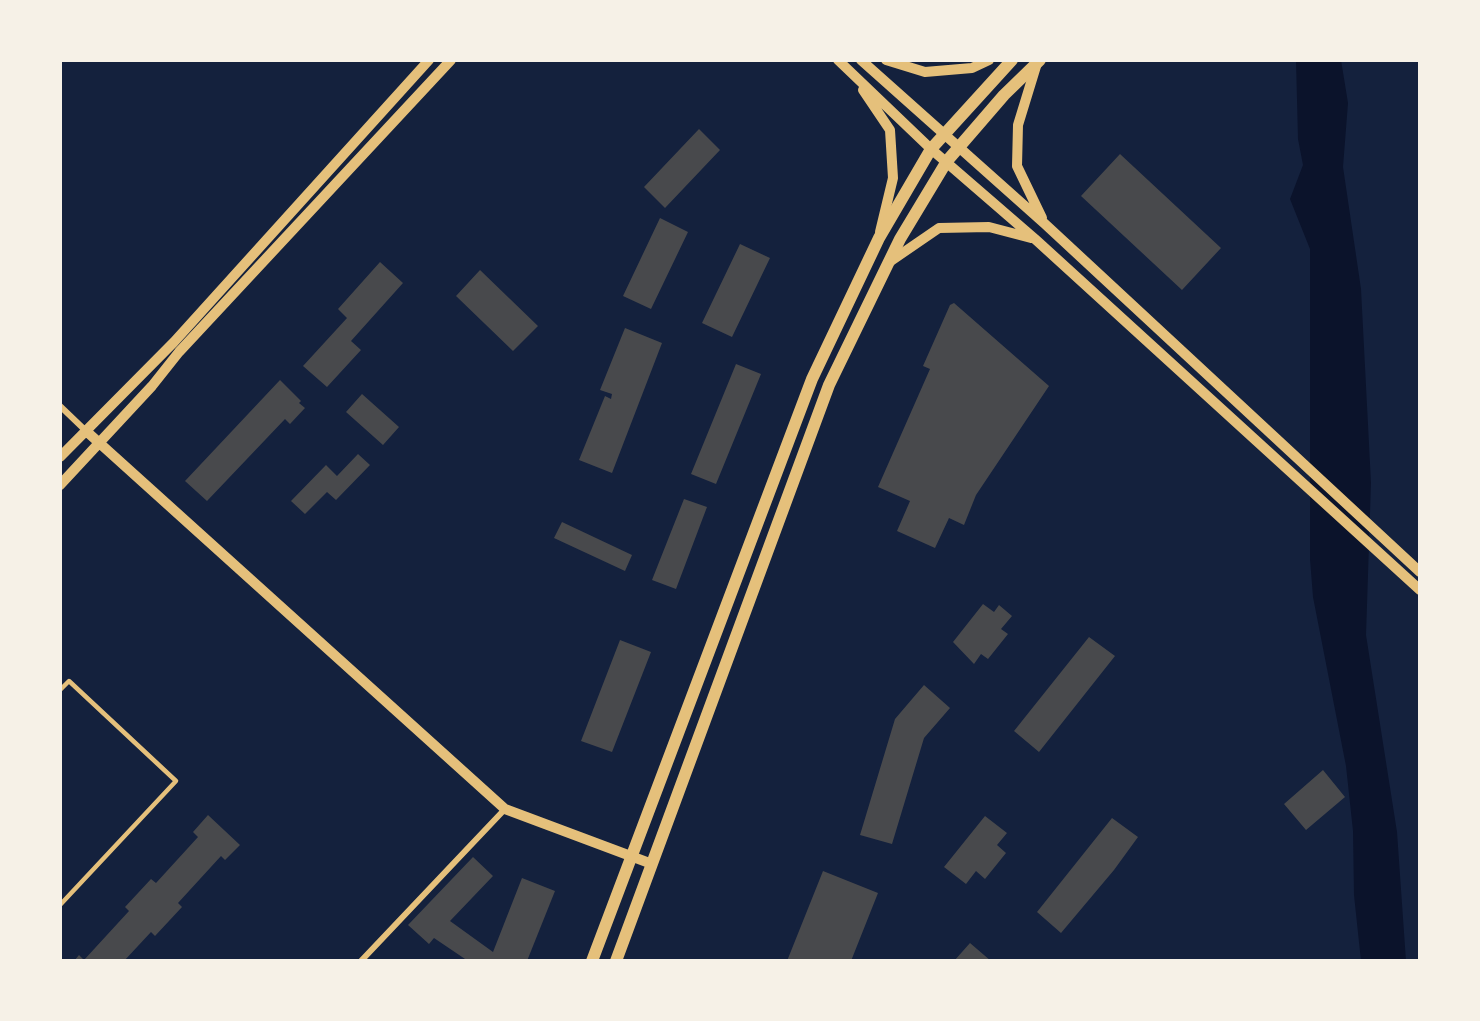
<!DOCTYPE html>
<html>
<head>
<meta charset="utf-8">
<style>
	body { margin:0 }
	#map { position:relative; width:1480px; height:1021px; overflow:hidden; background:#14213d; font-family:Raleway,sans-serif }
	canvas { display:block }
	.frame { position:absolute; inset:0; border:62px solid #f6f1e7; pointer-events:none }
</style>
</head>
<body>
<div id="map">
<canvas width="1480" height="1021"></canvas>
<div class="frame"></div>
</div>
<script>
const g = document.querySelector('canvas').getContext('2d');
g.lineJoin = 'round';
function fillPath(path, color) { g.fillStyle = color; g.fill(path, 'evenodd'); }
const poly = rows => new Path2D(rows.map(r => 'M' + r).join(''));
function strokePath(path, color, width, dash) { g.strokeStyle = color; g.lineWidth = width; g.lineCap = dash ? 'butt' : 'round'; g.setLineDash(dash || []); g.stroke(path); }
fillPath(poly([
	[1296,60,1341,60,1348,103,1343,167,1361,289,1371,483,1366,635,1397,832,1406,961,1361,961,1354,895,1353,831,1346,766,1313,597,1310,559,1310,249,1290,199,1303,165,1298,139]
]), '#0b132b');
fillPath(poly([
	[699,129,720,150,665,208,644,187],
	[1120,154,1221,248,1182,290,1081,196],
	[660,218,688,232,651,309,623,296],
	[740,244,770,258,732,337,702,323],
	[380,262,403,283,351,341,361,350,327,387,303,366,347,318,338,309],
	[480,270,538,326,513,351,456,296],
	[954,303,1049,386,976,495,964,525,949,518,935,548,897,531,910,501,878,487,930,369,923,366,950,305],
	[625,328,662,343,612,473,579,460,605,396,611,399,612,394,600,390],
	[736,364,761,374,716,484,691,474],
	[280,380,301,401,299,403,305,408,290,424,285,419,207,501,185,481],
	[362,394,399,427,383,445,346,412],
	[358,454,370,465,336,500,327,492,305,514,291,501,326,465,337,476],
	[684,499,707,507,676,589,652,580],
	[562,522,632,555,625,571,554,538],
	[983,604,994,612,999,605,1012,616,1001,629,1008,634,988,659,981,654,974,664,953,642],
	[1089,637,1115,656,1039,752,1014,731],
	[620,640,651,652,612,752,581,741],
	[924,685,950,708,924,738,892,844,860,835,895,719],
	[1323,770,1345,797,1306,830,1284,804],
	[208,815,240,845,225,860,221,856,178,903,182,907,155,936,151,932,124,961,74,961,79,955,84,960,129,911,125,907,151,879,156,883,198,837,193,832],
	[985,816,1007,833,997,845,1006,853,985,879,976,871,966,884,944,867],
	[1112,818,1138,837,1114,870,1061,933,1037,912],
	[473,857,493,876,450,921,493,952,522,878,555,891,527,961,468,961,434,938,429,944,408,925],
	[823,871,878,893,851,961,787,961],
	[970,943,991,961,954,961]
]), '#48494c');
strokePath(poly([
	[60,690,69,681,176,781,60,905]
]), '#e5c07b', 4.5);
strokePath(poly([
	[60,406,85,430],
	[361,961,505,809]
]), '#e5c07b', 6);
strokePath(poly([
	[838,60,931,149,1035,239,1420,590],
	[861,60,1045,224,1420,572],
	[886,60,925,72,972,68,989,60],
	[1037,63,1018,125,1017,166,1042,218],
	[863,90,890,130,893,178,880,232],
	[888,263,939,228,989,227,1031,238],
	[85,430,505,809,652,864],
	[60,457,174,342,429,60],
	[60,485,152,386,179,352,451,60]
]), '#e5c07b', 10);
strokePath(poly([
	[592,961,812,379,879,238,931,149,1012,60],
	[616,961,829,385,900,239,947,161,1004,95,1040,60]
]), '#e5c07b', 12);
</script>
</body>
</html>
